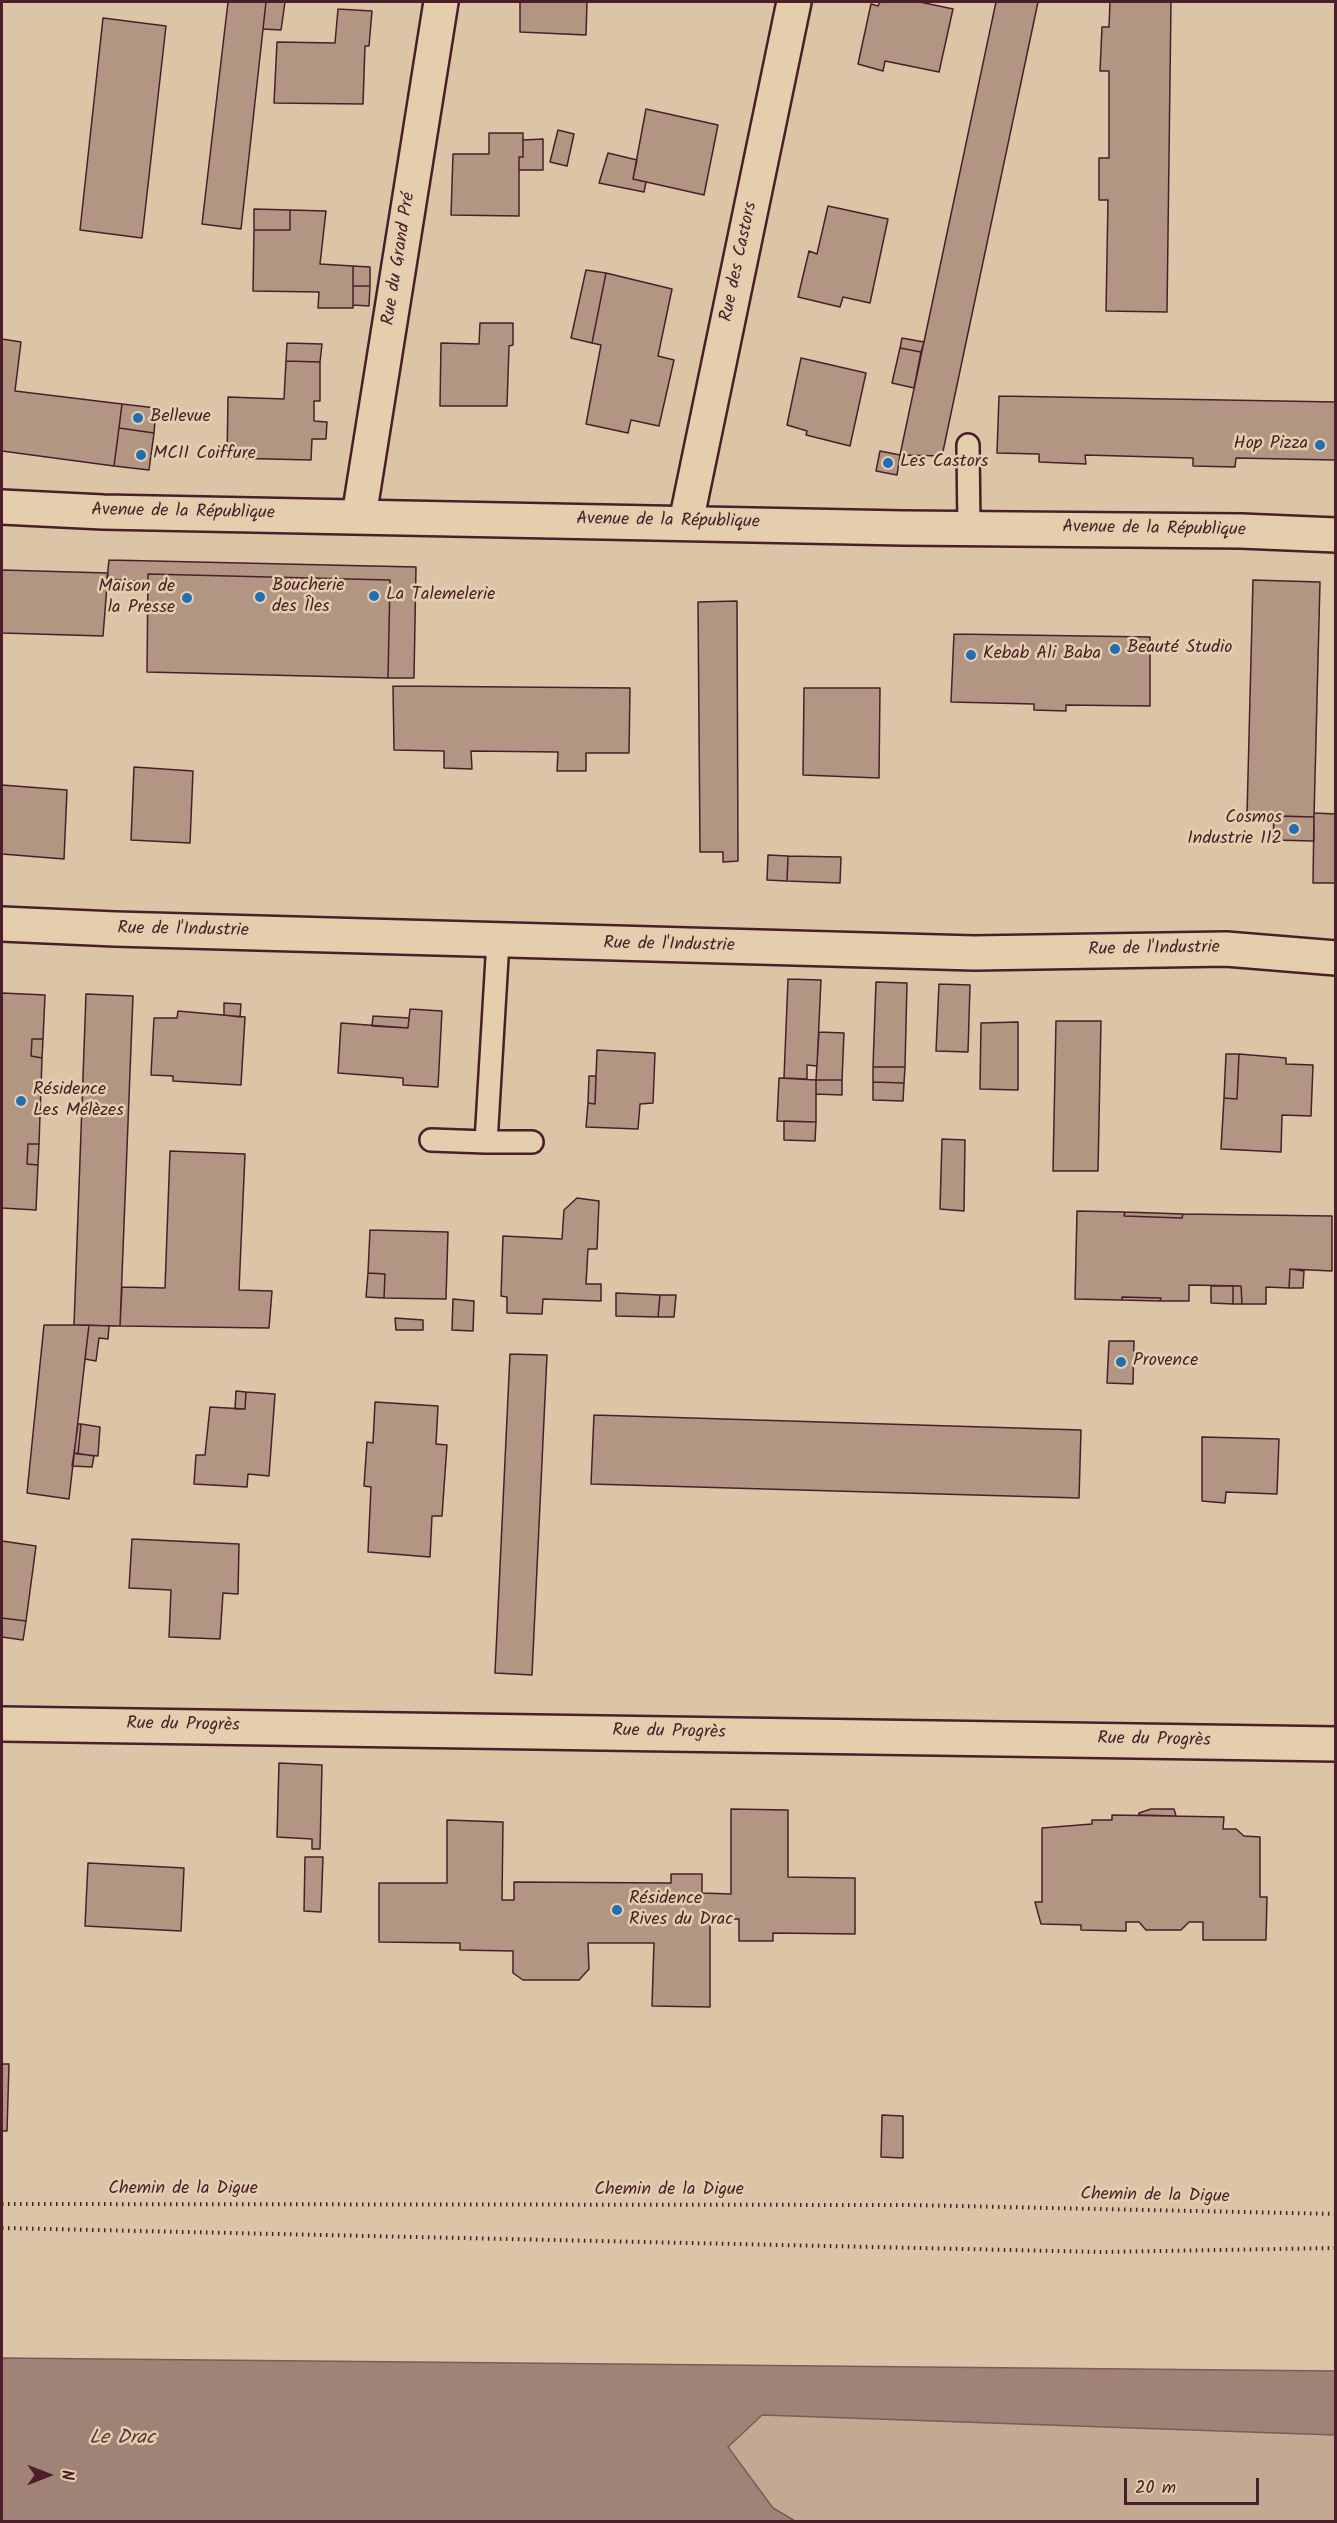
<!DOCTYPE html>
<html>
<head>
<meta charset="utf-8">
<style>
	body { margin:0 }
	#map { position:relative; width:1337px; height:2523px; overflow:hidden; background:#dcc4a6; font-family:Kalam,sans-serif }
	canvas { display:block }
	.frame { position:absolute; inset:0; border:3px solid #4a1f2b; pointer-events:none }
	.north { position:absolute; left:18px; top:2445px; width:60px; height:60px; -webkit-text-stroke:4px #e5ceae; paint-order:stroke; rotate:90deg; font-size:16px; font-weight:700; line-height:24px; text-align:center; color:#4a1f2b }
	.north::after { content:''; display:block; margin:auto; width:21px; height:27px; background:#4a1f2b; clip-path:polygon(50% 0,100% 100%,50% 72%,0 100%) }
	.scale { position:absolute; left:1124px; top:2478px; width:135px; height:27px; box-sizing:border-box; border:3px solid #4a1f2b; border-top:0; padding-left:8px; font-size:18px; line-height:21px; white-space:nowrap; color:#4a1f2b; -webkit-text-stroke:4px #e5ceae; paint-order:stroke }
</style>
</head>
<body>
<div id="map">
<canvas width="1337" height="2523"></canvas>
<div class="frame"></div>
<div class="north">N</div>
<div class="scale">20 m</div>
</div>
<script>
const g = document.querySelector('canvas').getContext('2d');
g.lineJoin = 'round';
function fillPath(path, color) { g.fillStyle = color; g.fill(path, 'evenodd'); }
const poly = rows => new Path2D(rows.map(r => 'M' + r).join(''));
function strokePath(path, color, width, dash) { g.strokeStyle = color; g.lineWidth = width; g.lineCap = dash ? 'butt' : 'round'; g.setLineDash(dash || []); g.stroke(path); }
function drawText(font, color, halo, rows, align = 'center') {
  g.font = font + ' Kalam,sans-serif'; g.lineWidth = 5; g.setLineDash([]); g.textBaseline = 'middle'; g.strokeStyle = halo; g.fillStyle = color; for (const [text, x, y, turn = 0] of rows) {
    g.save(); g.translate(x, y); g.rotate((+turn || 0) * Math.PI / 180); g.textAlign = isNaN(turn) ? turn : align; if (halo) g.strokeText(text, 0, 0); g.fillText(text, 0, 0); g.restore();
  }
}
fillPath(poly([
	[761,2415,1335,2435,1335,2521,795,2521,773,2508,728,2447]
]), '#c3a892');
const water = poly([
	[2,2358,1335,2371,1335,2435,762,2415,728,2447,773,2508,795,2521,2,2521,2,2358]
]);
fillPath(water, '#a18276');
strokePath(water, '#7e5a58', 1.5);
const building = poly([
	[228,2,266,2,241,229,202,224,228,2],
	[266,2,285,2,281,30,263,29,266,2],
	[520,2,587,2,586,35,520,32,520,2],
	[880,2,920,2,953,9,939,72,885,61,883,71,858,64,871,4,878,6,880,2],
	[996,2,1038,2,942,456,900,455,996,2],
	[1110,2,1171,2,1167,312,1106,311,1108,200,1099,200,1099,158,1109,158,1109,71,1100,71,1102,27,1109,27,1110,2],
	[338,9,372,11,369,46,365,46,363,104,274,103,277,42,335,43,338,9],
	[103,18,166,26,142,238,80,230,103,18],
	[646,109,718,125,704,195,633,179,646,109],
	[558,130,574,134,567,166,550,162,558,130],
	[489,133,523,133,523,157,519,157,519,216,451,215,453,154,489,154,489,133],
	[543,139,543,170,519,170,519,157,523,157,523,140,543,139],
	[608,153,637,160,633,179,646,182,644,192,599,183,608,153],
	[828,206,888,219,870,303,843,297,840,307,798,297,809,251,817,254,828,206],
	[254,209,290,210,290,230,254,230,254,209],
	[290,210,326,211,320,264,353,266,353,308,318,308,319,292,253,291,254,230,290,230,290,210],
	[353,266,370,267,370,286,353,286,353,266],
	[586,270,606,273,592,343,571,338,586,270],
	[606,273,672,289,658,356,674,360,659,426,631,420,628,433,586,424,601,345,592,343,606,273],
	[353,286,370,286,369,306,353,305,353,286],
	[480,323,513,323,513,345,509,346,507,406,440,406,441,343,479,344,480,323],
	[902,338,924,342,921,352,900,348,902,338],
	[2,339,21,342,15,391,122,404,114,466,2,451,2,339],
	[287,343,322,344,320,362,286,361,287,343],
	[900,348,921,352,914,388,892,383,900,348],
	[801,358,866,373,850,446,806,435,807,431,787,425,801,358],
	[286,361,320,362,320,401,314,401,314,421,327,422,326,439,312,439,311,460,227,458,228,397,284,399,286,361],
	[999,396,1336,402,1336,460,1236,458,1235,467,1193,466,1193,458,1085,455,1086,464,1039,462,1039,454,997,453,999,396],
	[122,404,156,408,154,433,119,428,122,404],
	[119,428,154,433,149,470,114,466,119,428],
	[880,451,900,455,897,475,876,471,880,451],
	[109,560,416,567,414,678,388,678,390,580,148,574,148,582,107,579,109,560],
	[2,570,108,573,103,636,2,633,2,570],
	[148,574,390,580,388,678,147,672,148,574],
	[1253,580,1320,582,1314,817,1247,815,1253,580],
	[737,601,738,861,723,862,723,852,700,852,698,602,737,601],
	[954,634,1150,637,1150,706,1066,705,1066,711,1034,710,1034,704,951,702,954,634],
	[393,686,630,688,629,753,586,753,586,771,557,771,558,752,471,751,472,769,444,768,444,751,394,750,393,686],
	[804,688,880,688,879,778,803,775,804,688],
	[134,767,193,771,190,843,131,840,134,767],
	[2,785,67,790,64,859,2,854,2,785],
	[1314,813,1336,814,1336,883,1313,883,1314,813],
	[1274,816,1314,817,1314,841,1273,840,1274,816],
	[768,855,788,856,787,881,767,880,768,855],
	[788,856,841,857,840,883,787,881,788,856],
	[788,979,821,980,817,1066,807,1065,807,1079,784,1078,788,979],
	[876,982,907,983,905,1067,873,1067,876,982],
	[939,984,970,985,968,1052,936,1051,939,984],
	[2,993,45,995,43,1039,32,1039,31,1056,42,1058,39,1144,28,1144,27,1164,38,1165,36,1210,2,1208,2,993],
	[86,994,133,996,120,1326,74,1325,86,994],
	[224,1003,241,1004,240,1017,224,1015,224,1003],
	[410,1009,442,1011,438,1087,403,1085,403,1078,338,1073,341,1023,408,1028,410,1009],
	[178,1011,245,1017,241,1085,173,1081,173,1076,151,1075,154,1018,177,1018,178,1011],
	[373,1016,409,1018,408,1028,372,1026,373,1016],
	[1056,1021,1101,1021,1098,1171,1053,1171,1056,1021],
	[1018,1022,1018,1090,980,1089,981,1023,1018,1022],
	[819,1032,844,1033,842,1080,816,1080,819,1032],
	[32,1039,43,1039,42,1058,31,1056,32,1039],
	[597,1050,655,1053,653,1103,640,1104,638,1129,586,1127,588,1103,595,1104,597,1050],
	[1226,1054,1239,1054,1237,1099,1224,1098,1226,1054],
	[1239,1054,1286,1058,1286,1064,1313,1065,1311,1116,1282,1115,1281,1152,1221,1149,1224,1098,1237,1099,1239,1054],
	[873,1067,905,1067,904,1083,873,1082,873,1067],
	[589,1076,596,1076,595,1104,588,1103,589,1076],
	[779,1078,816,1080,816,1122,777,1121,779,1078],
	[816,1080,842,1080,842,1095,816,1094,816,1080],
	[873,1082,904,1083,903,1101,873,1100,873,1082],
	[784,1121,816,1122,815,1141,784,1140,784,1121],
	[942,1139,965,1140,964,1211,940,1209,942,1139],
	[28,1144,39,1144,38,1165,27,1164,28,1144],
	[170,1151,245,1154,239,1290,272,1291,269,1328,120,1326,122,1287,165,1288,170,1151],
	[577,1198,599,1201,597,1249,588,1249,586,1284,601,1284,601,1301,543,1299,542,1314,507,1313,507,1297,501,1296,503,1236,562,1239,564,1210,577,1198],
	[1077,1211,1125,1212,1124,1216,1182,1218,1183,1214,1332,1216,1332,1271,1290,1269,1289,1288,1266,1287,1266,1304,1242,1304,1241,1286,1189,1285,1189,1301,1160,1301,1161,1298,1122,1297,1122,1300,1075,1299,1077,1211],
	[1125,1212,1183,1214,1182,1218,1124,1216,1125,1212],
	[370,1230,448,1232,446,1299,384,1298,385,1274,368,1273,370,1230],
	[1290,1269,1304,1271,1303,1288,1289,1288,1290,1269],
	[368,1273,385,1274,384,1298,366,1297,368,1273],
	[1211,1286,1233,1286,1233,1304,1211,1303,1211,1286],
	[1233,1286,1241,1286,1242,1304,1233,1304,1233,1286],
	[616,1293,660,1295,658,1317,616,1316,616,1293],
	[660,1295,676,1295,674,1317,658,1317,660,1295],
	[1122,1297,1161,1298,1160,1301,1122,1300,1122,1297],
	[453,1299,474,1301,473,1331,452,1330,453,1299],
	[395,1318,423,1320,423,1330,396,1330,395,1318],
	[44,1325,89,1325,69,1499,27,1493,44,1325],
	[89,1325,109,1326,108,1339,99,1338,96,1361,85,1359,89,1325],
	[1109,1341,1134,1341,1133,1384,1107,1383,1109,1341],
	[510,1354,547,1355,532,1675,495,1673,510,1354],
	[236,1391,246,1392,245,1409,235,1409,236,1391],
	[246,1392,275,1394,269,1476,248,1474,247,1487,194,1484,196,1455,205,1455,210,1407,245,1409,246,1392],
	[375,1402,438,1406,436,1444,447,1445,442,1516,432,1516,430,1557,368,1552,371,1487,364,1486,367,1442,373,1443,375,1402],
	[594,1415,1081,1430,1079,1498,591,1484,594,1415],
	[78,1424,81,1424,78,1454,74,1453,78,1424],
	[81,1424,100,1427,98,1456,78,1454,81,1424],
	[1202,1437,1279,1439,1277,1494,1226,1492,1225,1503,1202,1501,1202,1437],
	[74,1453,94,1456,92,1467,72,1466,74,1453],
	[132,1539,239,1544,238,1594,223,1593,220,1639,169,1637,171,1590,129,1588,132,1539],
	[2,1541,36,1546,26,1621,2,1618,2,1541],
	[2,1618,26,1621,23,1640,2,1637,2,1618],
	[279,1763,322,1765,320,1849,312,1849,312,1839,277,1837,279,1763],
	[731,1809,788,1810,788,1877,855,1878,855,1934,773,1933,773,1941,739,1941,739,1919,710,1919,710,2007,652,2006,654,1943,588,1943,589,1969,579,1980,523,1980,513,1973,513,1951,460,1950,460,1943,379,1942,379,1883,447,1883,447,1820,503,1822,502,1900,514,1900,514,1882,671,1883,671,1874,702,1874,702,1893,731,1894,731,1809],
	[1151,1809,1174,1809,1176,1816,1139,1815,1139,1813,1151,1809],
	[1112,1815,1224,1817,1223,1829,1236,1829,1244,1836,1260,1837,1260,1897,1267,1897,1266,1940,1203,1940,1203,1922,1189,1922,1181,1930,1146,1930,1139,1922,1126,1922,1126,1931,1081,1930,1081,1925,1041,1924,1035,1902,1042,1902,1042,1828,1092,1824,1092,1820,1112,1820,1112,1815],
	[305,1857,323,1857,321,1912,304,1911,305,1857],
	[88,1863,184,1868,181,1931,85,1926,88,1863],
	[2,2064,9,2064,7,2131,2,2131,2,2064],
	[882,2115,903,2116,903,2158,881,2157,882,2115]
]);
fillPath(building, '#b39584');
strokePath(building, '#4a1f2b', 1.5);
const service = poly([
	[968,445,969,528],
	[498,941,486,1142,532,1142],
	[431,1140,486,1142]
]);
const minor = poly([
	[359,516,441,2],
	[686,522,794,2],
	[2,924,115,929,974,953,1226,949,1336,958],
	[2,1724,1336,1744]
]);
const tertiary = poly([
	[2,507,103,512,903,528,1241,531,1336,535]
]);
strokePath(service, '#4a1f2b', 26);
strokePath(minor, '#4a1f2b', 38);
strokePath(tertiary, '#4a1f2b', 38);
strokePath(poly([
	[2,2204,909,2205,1336,2214],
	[2,2228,1102,2252,1336,2248]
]), '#4a1f2b', 4, [1.5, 4.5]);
strokePath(service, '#e5ceae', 21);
strokePath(minor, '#e5ceae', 33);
strokePath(tertiary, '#e5ceae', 33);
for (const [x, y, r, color] of [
	[138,418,6,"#1f6fb2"],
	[1320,445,6,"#1f6fb2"],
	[141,455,6,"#1f6fb2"],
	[888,463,6,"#1f6fb2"],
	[374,596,6,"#1f6fb2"],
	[260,597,6,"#1f6fb2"],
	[187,598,6,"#1f6fb2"],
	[1115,649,6,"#1f6fb2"],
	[971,655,6,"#1f6fb2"],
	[1294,829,6,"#1f6fb2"],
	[21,1101,6,"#1f6fb2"],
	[1121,1362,6,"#1f6fb2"],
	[617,1910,6,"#1f6fb2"]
]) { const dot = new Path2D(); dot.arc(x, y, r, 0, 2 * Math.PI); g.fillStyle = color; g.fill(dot); strokePath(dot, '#e5ceae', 2); }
drawText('18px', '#4a1f2b', '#e5ceae', [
	["Rue du Grand Pré",400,259,-81],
	["Rue des Castors",740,262,-78],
	["Avenue de la République",183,513,1],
	["Avenue de la République",668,522,1],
	["Avenue de la République",1154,530,1],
	["Rue de l'Industrie",183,931,1],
	["Rue de l'Industrie",669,946,1],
	["Rue de l'Industrie",1154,950,-1],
	["Rue du Progrès",183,1726,1],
	["Rue du Progrès",669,1733,1],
	["Rue du Progrès",1154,1741,1],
	["Chemin de la Digue",183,2190],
	["Chemin de la Digue",669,2191],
	["Chemin de la Digue",1155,2197,1]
]);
drawText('18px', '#4a1f2b', '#e5ceae', [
	["Bellevue",150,418],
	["Hop Pizza",1308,445,"right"],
	["MCII Coiffure",153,455],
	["Les Castors",900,463],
	["Boucherie",272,587],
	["des Îles",272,608],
	["Maison de",175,588,"right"],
	["la Presse",175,609,"right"],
	["La Talemelerie",386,596],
	["Beauté Studio",1127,649],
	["Kebab Ali Baba",983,655],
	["Cosmos",1282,819,"right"],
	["Industrie 112",1282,840,"right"],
	["Résidence",33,1091],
	["Les Mélèzes",33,1112],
	["Provence",1133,1362],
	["Résidence",629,1900],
	["Rives du Drac",629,1921]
], 'left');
drawText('italic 20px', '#5b333a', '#e5ceae', [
	["Le Drac",122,2440]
]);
</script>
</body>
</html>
